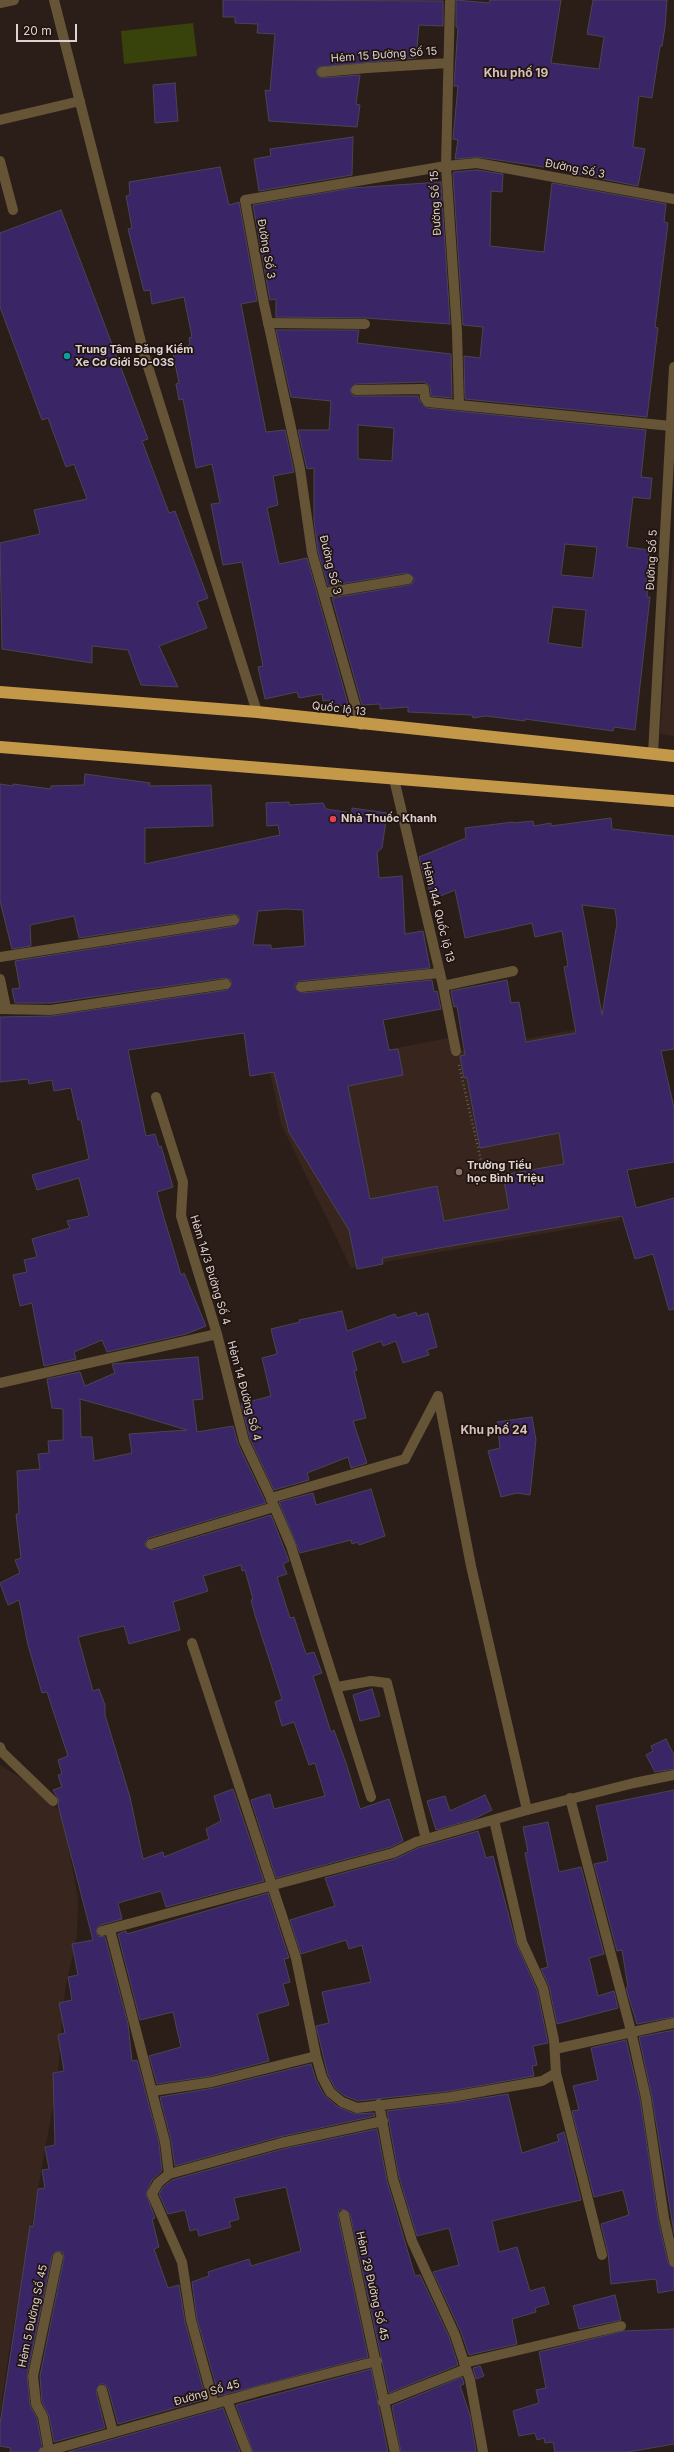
<!DOCTYPE html>
<html>
<head>
<meta charset="utf-8">
<style>
	body { margin:0 }
	#map { position:relative; width:674px; height:2452px; overflow:hidden; background:#2b1e19; font-family:Inter,sans-serif }
	canvas { display:block }
	.scale { position:absolute; left:16px; top:24px; width:61px; height:18px; box-sizing:border-box; border:2px solid #ddd3d0; border-top:0; padding-left:5px; font-size:12px; line-height:14px; white-space:nowrap; color:#ddd3d0; -webkit-text-stroke:3px #211410; paint-order:stroke }
</style>
</head>
<body>
<div id="map">
<canvas width="674" height="2452"></canvas>
<div class="scale">20 m</div>
</div>
<script>
const g = document.querySelector('canvas').getContext('2d');
g.lineJoin = 'round';
function fillPath(path, color) { g.fillStyle = color; g.fill(path, 'evenodd'); }
const poly = rows => new Path2D(rows.map(r => 'M' + r).join(''));
function strokePath(path, color, width, dash) { g.strokeStyle = color; g.lineWidth = width; g.lineCap = dash ? 'butt' : 'round'; g.setLineDash(dash || []); g.stroke(path); }
function drawText(font, color, halo, rows, align = 'center') {
  g.font = font + ' Inter,sans-serif'; g.lineWidth = 3.5; g.setLineDash([]); g.textBaseline = 'middle'; g.strokeStyle = halo; g.fillStyle = color; for (const [text, x, y, turn = 0] of rows) {
    g.save(); g.translate(x, y); g.rotate((+turn || 0) * Math.PI / 180); g.textAlign = isNaN(turn) ? turn : align; if (halo) g.strokeText(text, 0, 0); g.fillText(text, 0, 0); g.restore();
  }
}
fillPath(poly([
	[674,543,674,736,660,734],
	[590,1027,620,1220,351,1268,281,1124,270,1072,449,1038,460,1051],
	[0,1765,24,1780,62,1813,78,1899,77,1936,65,1989,57,2083,9,2351,0,2415]
]), '#38251e');
fillPath(poly([
	[193,23,197,56,124,64,121,31]
]), '#38430c');
const building = poly([
	[223,0,443,1,443,26,419,25,416,58,318,67,316,73,320,78,360,75,356,104,360,105,357,127,269,121,265,90,270,91,275,34,257,33,258,24,235,23,235,17,223,17,223,0],
	[456,0,489,3,490,0,561,0,551,63,599,69,604,37,587,34,593,0,667,0,665,27,662,46,660,46,652,98,639,96,633,147,645,149,638,186,538,166,478,157,455,159,458,140,453,139,458,86,454,86,458,27,456,27,456,0],
	[175,83,178,121,155,123,153,85,175,83],
	[353,137,352,175,259,191,254,159,271,156,270,149,353,137],
	[220,167,229,205,239,202,257,301,241,304,266,432,285,430,294,472,273,476,278,505,267,508,279,564,307,558,348,704,331,708,329,700,323,701,322,694,299,698,297,692,265,699,258,667,263,666,242,562,223,565,211,504,220,503,212,464,196,468,183,399,179,400,176,384,179,383,172,348,190,345,189,338,192,337,184,297,152,304,150,290,144,291,128,229,132,228,126,196,130,195,129,182,220,167],
	[477,170,503,174,502,192,491,191,490,246,544,252,552,183,666,204,664,222,668,223,655,327,658,328,647,417,465,399,464,356,480,358,483,327,463,325,453,175,454,172,477,170],
	[441,182,450,324,365,318,276,317,276,299,270,300,253,205,352,188,441,182],
	[61,210,148,439,142,441,169,513,175,511,208,598,197,602,207,628,159,646,178,687,141,685,128,650,92,646,92,663,2,649,0,543,40,534,34,510,87,499,74,464,66,467,48,418,42,420,0,307,0,233,61,210],
	[276,330,359,330,357,343,451,354,452,398,431,396,430,386,424,382,356,384,350,390,353,396,418,396,420,402,427,408,646,430,641,477,652,478,650,499,633,497,627,547,649,550,646,582,648,582,647,597,650,597,635,730,614,727,613,731,525,719,525,721,486,716,473,718,472,715,408,712,408,707,380,709,380,704,362,705,332,598,409,585,414,582,414,578,407,573,328,586,318,552,314,520,314,468,307,469,298,430,329,430,331,401,291,397,276,330],
	[358,425,394,428,392,461,358,459,358,425],
	[565,544,597,547,593,578,561,575,565,544],
	[553,607,586,610,582,648,548,643,553,607],
	[85,774,150,783,149,786,211,785,213,826,145,828,145,864,280,835,278,825,267,826,266,803,289,802,289,805,323,803,326,809,352,813,352,808,387,813,382,848,377,852,379,878,402,876,405,934,423,931,430,968,300,981,295,984,295,988,302,993,432,980,434,992,437,991,441,1009,383,1020,389,1050,398,1049,403,1075,348,1086,370,1199,437,1186,444,1221,509,1209,503,1175,564,1164,559,1133,480,1148,467,1077,464,1078,460,1056,465,1055,457,1006,454,1007,451,991,507,980,511,1003,519,1002,526,1042,576,1033,564,967,568,966,562,931,535,937,532,923,465,938,455,890,433,899,424,877,419,857,466,838,465,828,513,822,513,823,533,821,534,826,551,823,551,826,611,818,612,829,674,836,674,1049,661,1051,674,1108,674,1162,627,1170,636,1208,674,1198,674,1309,669,1310,653,1254,635,1259,622,1216,382,1258,383,1264,357,1269,349,1230,289,1132,274,1072,250,1076,244,1033,128,1050,146,1136,155,1134,159,1147,161,1146,173,1187,157,1192,162,1211,181,1275,184,1273,206,1326,186,1334,107,1352,102,1340,74,1352,76,1359,44,1366,32,1303,20,1306,13,1275,27,1272,24,1260,37,1257,32,1239,70,1228,67,1221,89,1216,79,1178,37,1190,32,1175,89,1159,81,1120,78,1120,71,1088,54,1091,52,1080,29,1084,28,1079,0,1082,0,1017,52,1016,227,990,232,983,231,980,225,978,51,1003,15,1003,12,989,20,988,15,961,235,926,240,919,239,916,233,914,79,938,74,916,30,925,31,946,12,949,0,901,0,784,13,786,13,784,51,789,51,786,84,785,85,774],
	[582,905,615,909,617,923,602,1015,582,905],
	[286,909,303,910,305,946,271,949,271,945,253,945,258,911,286,909],
	[342,1311,347,1331,395,1314,397,1318,416,1312,417,1316,428,1313,437,1347,427,1350,429,1355,403,1363,396,1341,383,1346,381,1341,352,1352,357,1370,354,1371,366,1418,353,1421,367,1463,351,1468,348,1457,307,1473,309,1480,274,1490,250,1439,241,1404,271,1396,262,1358,277,1354,271,1329,300,1322,299,1320,342,1311],
	[198,1357,203,1399,193,1400,197,1432,233,1426,238,1444,266,1503,149,1538,145,1542,145,1546,153,1550,271,1515,289,1561,283,1564,287,1574,277,1577,290,1618,294,1617,306,1654,314,1652,322,1673,313,1676,331,1732,334,1730,346,1763,360,1809,389,1799,403,1841,391,1847,276,1878,251,1800,270,1794,274,1809,325,1796,315,1763,309,1765,294,1722,282,1726,275,1702,282,1699,255,1615,251,1600,253,1599,245,1570,242,1571,241,1565,203,1576,208,1591,173,1602,180,1630,129,1644,124,1626,78,1637,93,1691,99,1689,105,1705,105,1715,130,1797,143,1859,163,1852,164,1857,209,1839,206,1829,221,1821,214,1796,233,1789,264,1881,166,1907,161,1891,118,1903,122,1919,100,1925,96,1930,98,1936,105,1937,128,2024,132,2061,137,2060,159,2143,162,2171,152,2180,146,2194,155,2218,152,2219,159,2247,154,2249,168,2288,179,2285,185,2322,206,2399,118,2424,108,2388,104,2384,100,2384,96,2391,105,2428,54,2442,49,2416,42,2402,40,2376,64,2258,63,2252,56,2251,52,2256,27,2375,30,2405,37,2419,42,2446,38,2452,10,2452,11,2448,0,2446,0,2424,30,2226,33,2227,38,2189,45,2188,42,2170,49,2169,45,2147,55,2145,53,2073,64,2071,58,2035,65,2033,59,2003,72,2000,68,1977,78,1975,72,1944,93,1940,58,1805,59,1800,53,1790,62,1787,58,1775,62,1774,58,1760,68,1756,47,1692,42,1693,28,1645,19,1600,8,1605,0,1583,20,1573,15,1560,21,1558,16,1514,19,1514,17,1471,40,1469,38,1454,49,1453,48,1441,63,1440,63,1409,52,1408,47,1379,80,1372,85,1386,115,1373,112,1364,198,1357],
	[80,1399,130,1413,187,1430,129,1434,132,1453,94,1461,92,1437,81,1437,80,1399],
	[532,1417,536,1440,530,1495,517,1493,501,1497,488,1451,500,1448,497,1422,532,1417],
	[371,1489,385,1536,359,1545,358,1542,352,1544,351,1540,300,1553,279,1502,313,1493,316,1505,371,1489],
	[372,1689,380,1716,360,1721,353,1695,372,1689],
	[666,1739,674,1755,674,1769,655,1772,646,1755,653,1751,651,1746,666,1739],
	[674,1790,674,2017,637,2024,626,1988,628,1987,622,1950,617,1951,594,1864,608,1861,596,1806,674,1790],
	[485,1795,492,1810,474,1819,436,1830,427,1801,445,1796,450,1811,485,1795],
	[548,1822,559,1872,581,1867,604,1954,589,1958,598,1996,614,1991,618,2008,557,2024,549,1986,541,1969,548,1967,525,1853,528,1852,523,1827,548,1822],
	[478,1831,486,1858,493,1856,516,1943,537,1990,548,2043,533,2046,537,2065,532,2066,534,2076,450,2091,358,2101,345,2096,335,2088,328,2075,316,2026,329,2023,322,1992,371,1982,362,1945,349,1949,346,1940,301,1954,290,1920,335,1906,325,1878,395,1859,418,1848,478,1831],
	[268,1893,289,1958,284,1959,290,1982,283,1984,289,2005,257,2014,269,2061,211,2076,157,2084,149,2056,181,2047,173,2012,140,2020,118,1934,126,1931,127,1934,268,1893],
	[674,2030,674,2233,652,2097,639,2037,674,2030],
	[626,2040,640,2099,658,2219,668,2263,674,2268,674,2290,658,2293,656,2279,611,2284,608,2253,601,2224,629,2215,623,2190,594,2197,572,2111,579,2110,573,2086,598,2080,591,2048,626,2040],
	[311,2064,316,2080,324,2095,338,2107,355,2114,374,2113,375,2116,279,2137,175,2166,171,2140,160,2097,214,2088,311,2064],
	[508,2094,522,2153,559,2141,557,2135,564,2132,581,2200,492,2221,499,2252,517,2247,530,2291,544,2287,549,2304,535,2308,536,2312,512,2319,517,2344,469,2355,461,2332,433,2272,459,2265,449,2228,417,2236,399,2177,387,2111,452,2103,508,2094],
	[377,2129,387,2181,415,2276,420,2275,449,2337,458,2365,389,2393,350,2214,343,2209,339,2210,338,2216,368,2357,219,2396,197,2319,192,2282,209,2276,208,2272,249,2259,251,2266,301,2251,286,2187,234,2198,239,2219,229,2222,231,2227,199,2236,197,2229,190,2231,185,2210,168,2214,159,2194,163,2187,172,2180,283,2149,377,2129],
	[615,2295,621,2320,579,2329,573,2306,615,2295],
	[674,2329,674,2444,628,2452,555,2452,553,2442,545,2443,544,2438,537,2440,535,2433,519,2436,513,2411,539,2403,536,2390,546,2388,539,2352,624,2331,674,2329],
	[480,2366,484,2376,476,2379,473,2368,480,2366],
	[371,2369,388,2452,253,2452,236,2405,371,2369],
	[462,2377,464,2384,460,2386,470,2415,476,2452,401,2452,392,2406,462,2377],
	[223,2408,240,2452,68,2452,216,2410,223,2408]
]);
fillPath(building, '#3a2566');
strokePath(building, '#484653', 1);
strokePath(poly([
	[459,1065,482,1165]
]), '#685c57', 2.5, [1, 3]);
strokePath(poly([
	[54,0,144,354,257,712],
	[322,72,367,68],
	[0,120,80,101],
	[0,161,13,210],
	[446,166,457,332,459,405],
	[268,323,365,324],
	[356,390,421,389,424,389,425,398,428,402,671,426],
	[324,593,408,579],
	[0,957,234,920],
	[301,987,440,973],
	[405,1459,438,1396],
	[271,1499,291,1546,371,1797],
	[192,1643,296,1958,316,2056,322,2077,330,2092,342,2102,357,2108,451,2097,542,2081,556,2073],
	[337,1687,371,1681,387,1683],
	[0,1747,2,1752,53,1801],
	[494,1820,522,1942,543,1988,554,2040,556,2073,602,2255],
	[110,1930,165,2142,169,2174,158,2183,152,2194,182,2262,191,2320,214,2404],
	[102,1931,393,1853,416,1842,527,1810],
	[631,2031,646,2098,664,2218,674,2262],
	[555,2049,674,2023],
	[153,2091,212,2082,316,2056],
	[379,2104,393,2179,412,2241,455,2335,470,2380,483,2452],
	[169,2174,281,2143,383,2121],
	[344,2215,395,2452],
	[464,2363,621,2326],
	[102,2390,113,2432],
	[227,2400,247,2452],
	[383,2402,466,2369],
	[49,2451,43,2417,36,2404,33,2376,58,2257]
]), '#655436', 10);
strokePath(poly([
	[0,3,14,0],
	[367,68,448,63],
	[446,166,450,0],
	[361,725,312,553,300,469,264,304,245,200,446,166,477,163,674,199],
	[653,754,674,367],
	[394,779,443,986,456,1051],
	[0,979,6,1008],
	[443,986,513,971],
	[0,1009,51,1010,226,984],
	[156,1097,183,1182,181,1216,217,1334,244,1441,271,1498,405,1459],
	[0,1383,217,1334],
	[438,1396,471,1566,527,1810,634,1783,674,1775],
	[151,1544,274,1507],
	[387,1683,426,1839],
	[570,1798,631,2031],
	[44,2452,260,2391,377,2361]
]), '#655436', 10);
strokePath(poly([
	[0,692,257,712,674,756],
	[0,747,674,801]
]), '#c39949', 12);
for (const [x, y, r, color] of [
	[67,356,4,"#0f9aa8"],
	[333,819,4,"#e0444e"],
	[459,1172,4,"#8d6e63"]
]) { const dot = new Path2D(); dot.arc(x, y, r, 0, 2 * Math.PI); g.fillStyle = color; g.fill(dot); strokePath(dot, '#211410', 1.5); }
drawText('11px', '#ddd3d0', '#211410', [
	["Hẻm 15 Đường Số 15",384,55,-4],
	["Đường Số 3",575,169,11],
	["Đường Số 15",436,203,-93],
	["Đường Số 3",266,249,80],
	["Đường Số 5",652,560,-87],
	["Đường Số 3",330,565,76],
	["Quốc lộ 13",339,709,7],
	["Hẻm 144 Quốc lộ 13",438,912,76],
	["Hẻm 14/3 Đường Số 4",210,1270,73],
	["Hẻm 14 Đường Số 4",244,1391,75],
	["Hẻm 29 Đường Số 45",372,2286,77],
	["Hẻm 5 Đường Số 45",33,2316,-78],
	["Đường Số 45",207,2393,-16]
]);
drawText('bold 11px', '#ddd3d0', '#211410', [
	["Trung Tâm Đăng Kiểm",75,350],
	["Xe Cơ Giới 50-03S",75,363],
	["Nhà Thuốc Khanh",341,819],
	["Trường Tiểu",467,1166],
	["học Bình Triệu",467,1179]
], 'left');
drawText('bold 12px', '#d3c1bb', '#211410', [
	["Khu phố 19",516,73],
	["Khu phố 24",494,1430]
]);
</script>
</body>
</html>
